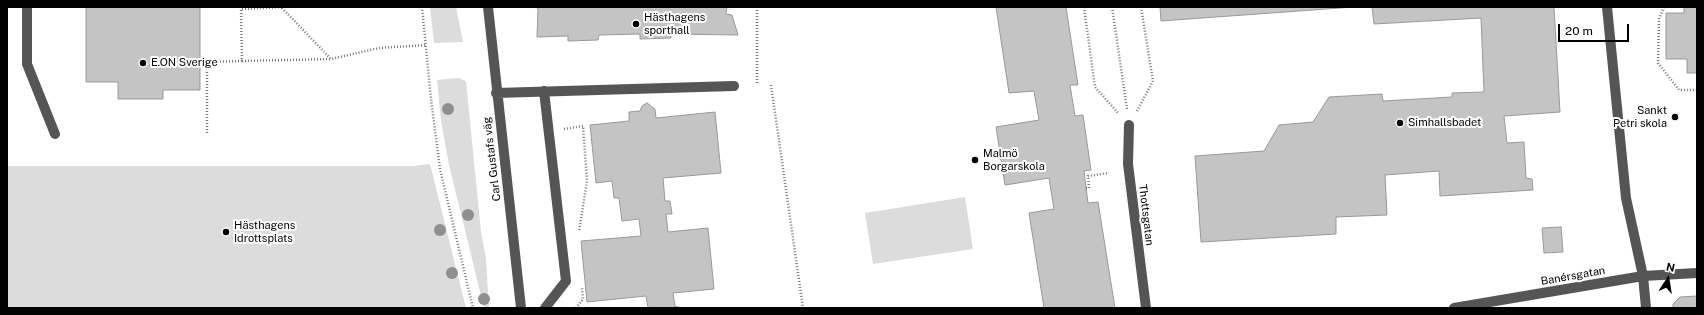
<!DOCTYPE html>
<html>
<head>
<meta charset="utf-8">
<style>
	body { margin:0 }
	#map { position:relative; width:1704px; height:315px; overflow:hidden; background:#fff; font-family:"Public Sans",sans-serif }
	canvas { display:block }
	.frame { position:absolute; inset:0; border:8px solid #000; pointer-events:none }
	.north { position:absolute; left:1648px; top:259px; width:40px; height:40px; -webkit-text-stroke:3px #fff; paint-order:stroke; rotate:12deg; font-size:11px; font-weight:700; line-height:16px; text-align:center; color:#000 }
	.north::after { content:''; display:block; margin:auto; width:14px; height:18px; background:#000; clip-path:polygon(50% 0,100% 100%,50% 72%,0 100%) }
	.scale { position:absolute; left:1558px; top:24px; width:71px; height:18px; box-sizing:border-box; border:2px solid #000; border-top:0; padding-left:5px; font-size:12px; line-height:14px; white-space:nowrap; color:#000; -webkit-text-stroke:3px #fff; paint-order:stroke }
</style>
</head>
<body>
<div id="map">
<canvas width="1704" height="315"></canvas>
<div class="frame"></div>
<div class="north">N</div>
<div class="scale">20 m</div>
</div>
<script>
const g = document.querySelector('canvas').getContext('2d');
g.lineJoin = 'round';
function fillPath(path, color) { g.fillStyle = color; g.fill(path, 'evenodd'); }
const poly = rows => new Path2D(rows.map(r => 'M' + r).join(''));
function strokePath(path, color, width, dash) { g.strokeStyle = color; g.lineWidth = width; g.lineCap = dash ? 'butt' : 'round'; g.setLineDash(dash || []); g.stroke(path); }
function drawText(font, color, halo, rows, align = 'center') {
  g.font = font + ' "Public Sans",sans-serif'; g.lineWidth = 4; g.setLineDash([]); g.textBaseline = 'middle'; g.strokeStyle = halo; g.fillStyle = color; for (const [text, x, y, turn = 0] of rows) {
    g.save(); g.translate(x, y); g.rotate((+turn || 0) * Math.PI / 180); g.textAlign = isNaN(turn) ? turn : align; if (halo) g.strokeText(text, 0, 0); g.fillText(text, 0, 0); g.restore();
  }
}
fillPath(poly([
	[430,7,456,7,463,42,434,43],
	[458,78,466,81,481,232,486,259,489,308,484,308,449,165,441,121,437,80],
	[430,164,466,308,7,308,7,166,413,166],
	[965,197,973,249,873,264,865,213]
]), '#dcdcdc');
const building = poly([
	[86,7,200,7,200,90,163,90,163,99,118,99,118,82,86,82,86,7],
	[531,7,727,7,726,14,732,15,738,35,671,34,671,38,640,39,640,34,599,35,598,40,568,41,568,36,537,37,538,8,531,7],
	[996,7,1066,7,1078,85,1070,85,1075,116,1083,115,1091,170,1084,171,1088,203,1098,202,1115,308,1044,308,1029,213,1054,209,1049,178,1005,185,996,127,1039,120,1034,91,1009,93,996,7],
	[1160,7,1354,7,1161,21,1160,7],
	[1372,7,1554,7,1560,112,1504,116,1507,143,1524,142,1526,178,1532,179,1533,190,1440,196,1439,171,1385,175,1387,215,1336,217,1336,234,1201,242,1195,156,1264,151,1279,125,1313,122,1329,97,1382,94,1383,101,1452,97,1452,93,1484,92,1481,18,1374,24,1372,7],
	[1684,7,1697,7,1697,73,1687,73,1687,59,1666,59,1666,13,1684,13,1684,7],
	[647,103,655,109,656,118,715,112,721,173,663,178,665,201,670,201,672,214,666,214,668,232,708,228,714,289,673,293,675,306,681,308,648,308,646,296,587,302,581,241,641,236,639,219,622,221,619,198,614,198,612,181,596,183,590,125,629,121,629,112,640,111,642,106,647,103],
	[1561,227,1563,252,1544,253,1542,228,1561,227],
	[1697,296,1697,308,1673,308,1673,304,1680,297,1697,296]
]);
fillPath(building, '#c4c4c4');
strokePath(building, '#999', 1);
strokePath(poly([
	[422,7,431,99,440,169,473,308],
	[757,7,757,85],
	[1084,7,1095,87,1118,113],
	[1112,7,1127,109],
	[1664,7,1659,19,1658,63,1679,90,1697,90],
	[282,8,331,59,379,48,426,45],
	[242,61,331,59],
	[771,85,803,308],
	[1137,111,1153,81,1141,7],
	[564,129,583,126,587,181,579,231],
	[207,133,207,62,242,61,241,9,284,7],
	[1086,188,1089,188,1088,176,1109,173],
	[576,308,583,299,582,288]
]), '#777', 2.5, [1, 2]);
strokePath(poly([
	[27,7,27,64,55,134],
	[488,7,521,308],
	[1607,7,1626,198,1643,276,1646,308],
	[544,91,566,281,545,308],
	[496,93,734,86],
	[1129,125,1128,164,1146,308],
	[1454,308,1643,276,1697,273]
]), '#555', 10);
g.fillStyle = '#8f8f8f';
for (const [x, y] of [
	[448,109],
	[468,215],
	[440,230],
	[452,273],
	[484,299]
]) { g.beginPath(); g.arc(x, y, 6, 0, 2 * Math.PI); g.fill(); }
for (const [x, y, r, color] of [
	[636,24,4,"#000"],
	[143,63,4,"#000"],
	[1675,117,4,"#000"],
	[1400,123,4,"#000"],
	[975,160,4,"#000"],
	[226,232,4,"#000"]
]) { const dot = new Path2D(); dot.arc(x, y, r, 0, 2 * Math.PI); g.fillStyle = color; g.fill(dot); strokePath(dot, '#fff', 1.5); }
drawText('11px', '#000', '#fff', [
	["Hästhagens",644,18],
	["sporthall",644,31],
	["E.ON Sverige",151,63],
	["Sankt",1667,111,"right"],
	["Petri skola",1667,124,"right"],
	["Simhallsbadet",1408,123],
	["Malmö",983,154],
	["Borgarskola",983,167],
	["Hästhagens",234,226],
	["Idrottsplats",234,239]
], 'left');
drawText('11px', '#000', '#fff', [
	["Carl Gustafs väg",492,159,-97],
	["Thottsgatan",1146,215,83],
	["Banérsgatan",1573,276,-10]
]);
</script>
</body>
</html>
